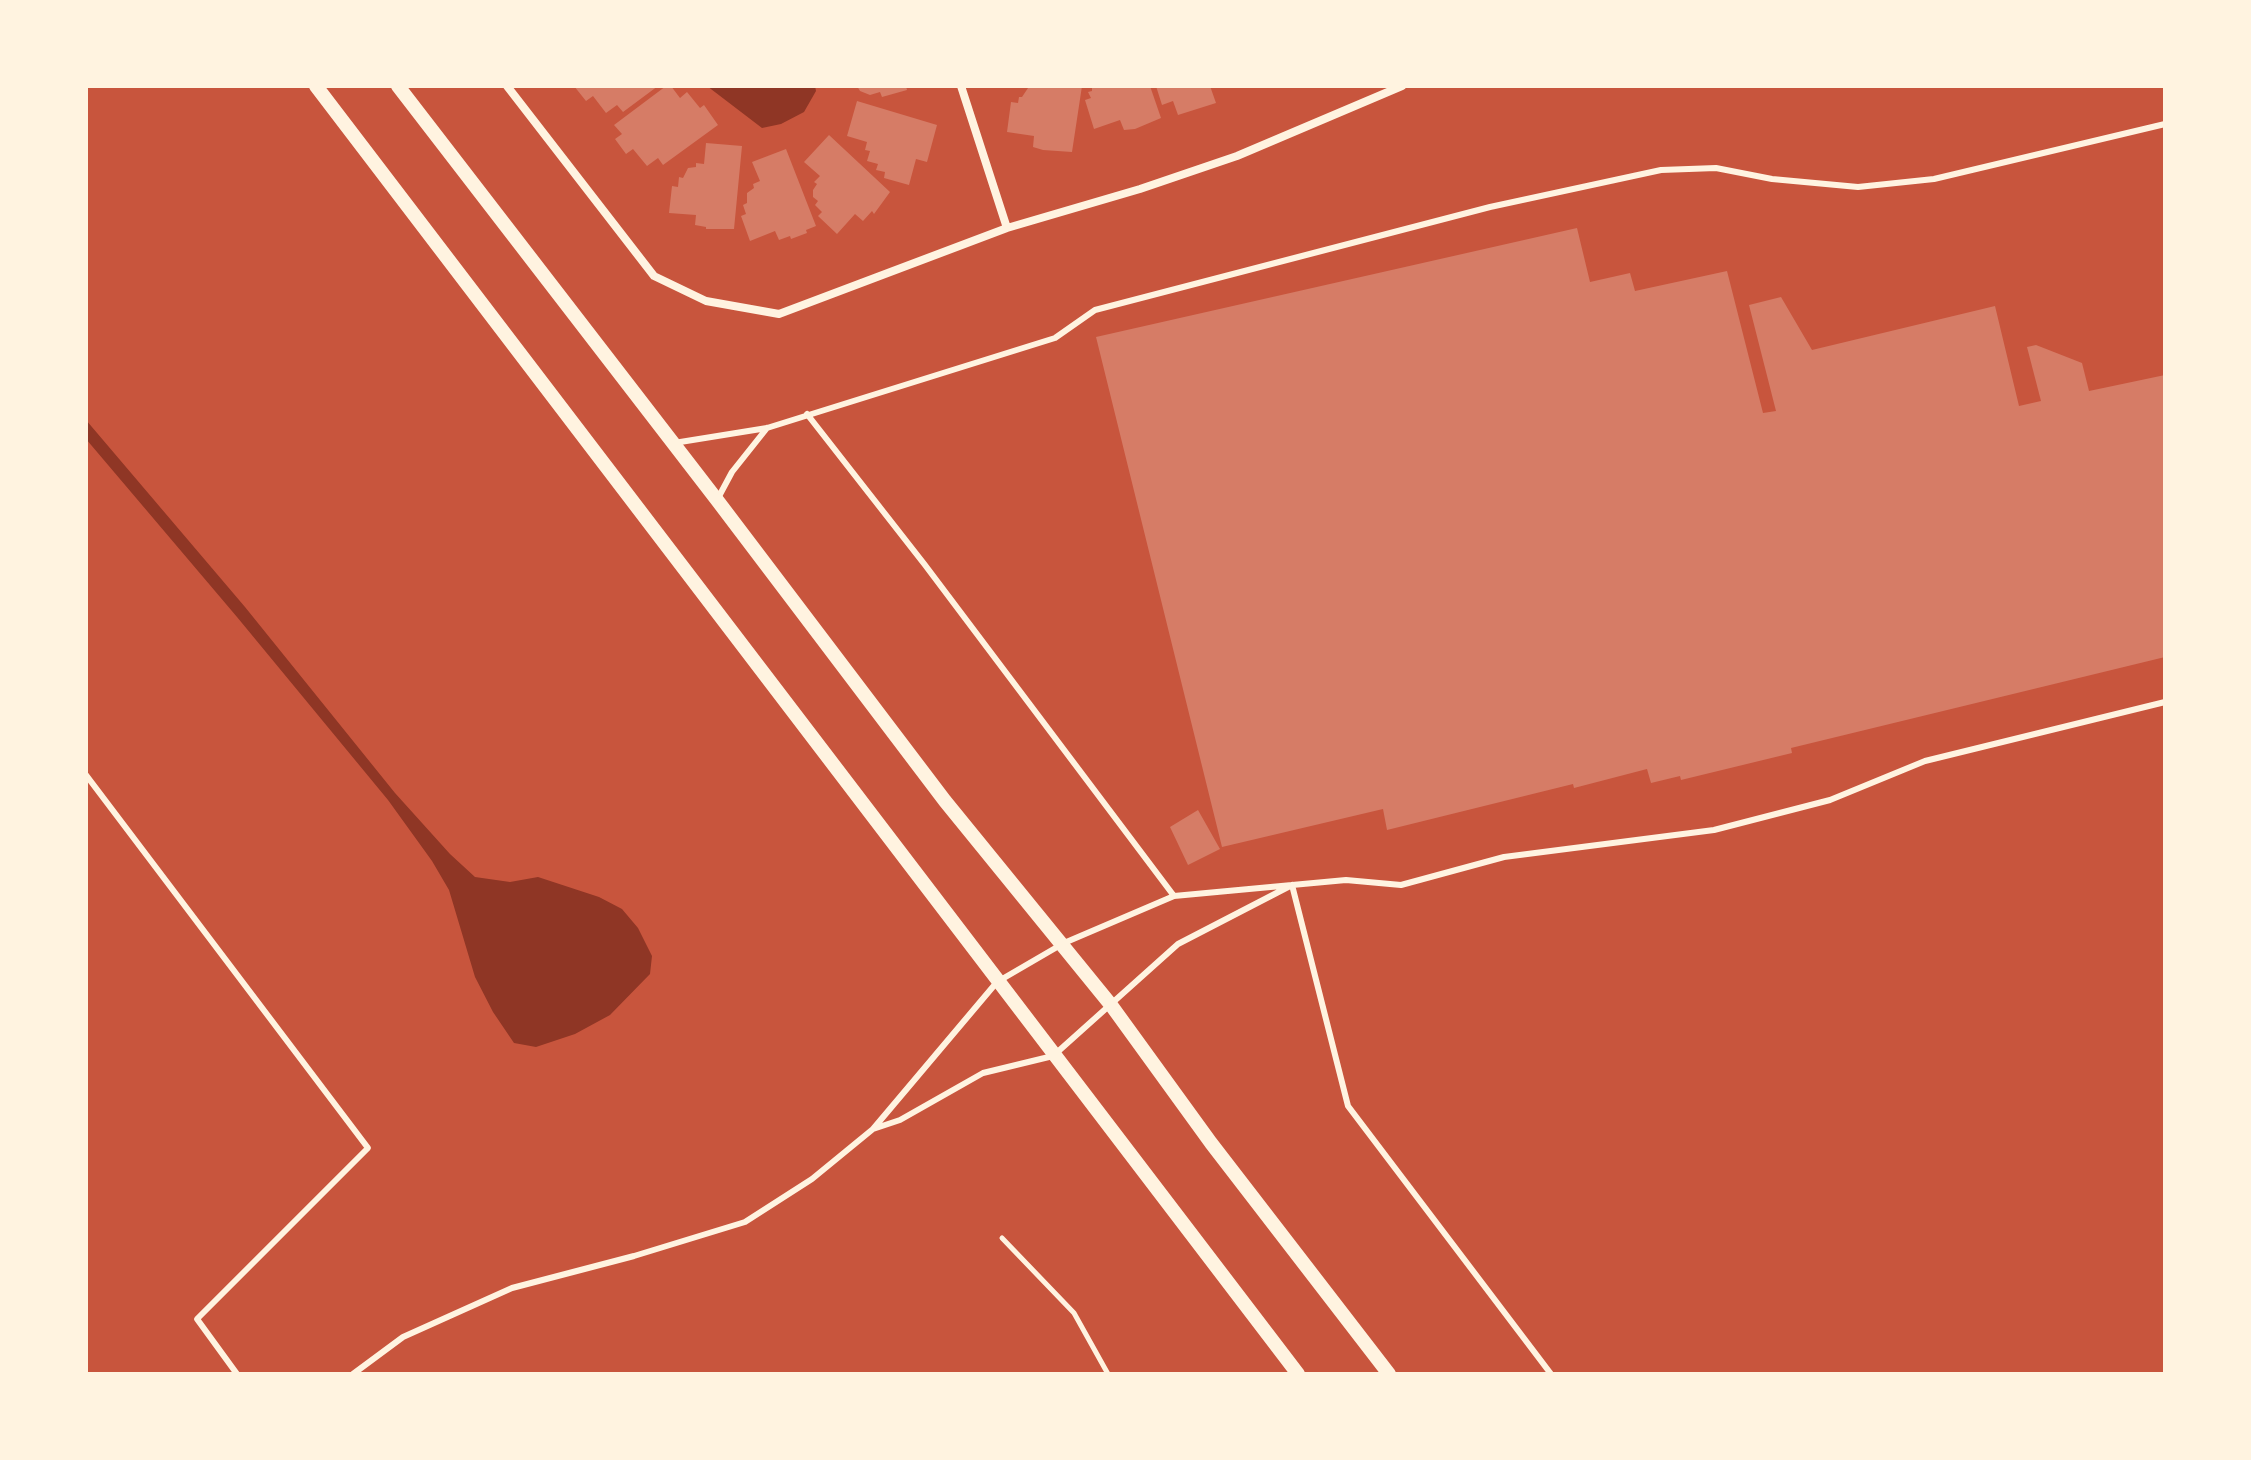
<!DOCTYPE html>
<html>
<head>
<meta charset="utf-8">
<style>
	body { margin:0 }
	#map { position:relative; width:2251px; height:1460px; overflow:hidden; background:#c8553d; font-family:"Nunito Sans",sans-serif }
	canvas { display:block }
	.frame { position:absolute; inset:0; border:88px solid #fff3e0; pointer-events:none }
</style>
</head>
<body>
<div id="map">
<canvas width="2251" height="1460"></canvas>
<div class="frame"></div>
</div>
<script>
const g = document.querySelector('canvas').getContext('2d');
g.lineJoin = 'round';
function fillPath(path, color) { g.fillStyle = color; g.fill(path, 'evenodd'); }
const poly = rows => new Path2D(rows.map(r => 'M' + r).join(''));
function strokePath(path, color, width, dash) { g.strokeStyle = color; g.lineWidth = width; g.lineCap = dash ? 'butt' : 'round'; g.setLineDash(dash || []); g.stroke(path); }
fillPath(poly([
	[707,86,815,86,816,91,804,112,781,124,762,128],
	[86,420,245,607,395,793,450,854,475,877,510,882,538,877,599,897,622,909,638,928,652,956,650,974,610,1015,575,1034,536,1047,514,1043,493,1012,475,977,449,890,432,861,388,800,237,617,86,439]
]), '#8f3625');
fillPath(poly([
	[574,86,658,86,623,112,617,105,606,113,593,96,586,101],
	[666,86,671,86,680,98,687,92,700,108,704,105,718,125,663,165,658,158,647,166,633,149,626,154,615,139,622,134,614,125],
	[857,86,906,86,907,90,882,97,880,92,870,95,860,91],
	[1036,86,1082,86,1072,152,1043,150,1033,147,1034,136,1007,132,1011,102,1018,103,1019,97,1022,97,1028,88],
	[1092,86,1150,86,1161,118,1135,129,1124,130,1120,120,1094,129,1085,100,1091,98,1088,92,1092,91],
	[1156,86,1210,86,1216,103,1178,115,1173,101,1162,105],
	[857,101,937,125,927,162,916,159,909,185,884,178,885,172,876,170,878,164,867,161,870,151,865,150,867,142,847,136],
	[829,135,890,192,874,214,872,211,863,221,855,214,837,234,818,216,822,212,815,205,818,201,813,197,813,190,817,184,814,182,820,176,804,162],
	[706,143,742,146,734,229,706,229,706,227,695,225,696,215,669,213,672,186,678,187,679,177,683,178,688,168,696,167,696,163,704,164],
	[786,149,816,226,806,230,807,233,791,239,790,236,779,240,775,231,750,241,741,216,746,214,743,205,747,203,747,193,754,188,753,184,760,181,752,162],
	[1577,228,1590,282,1630,273,1635,291,1727,271,1763,413,1776,411,1749,305,1781,297,1812,350,1995,306,2019,406,2041,401,2027,347,2036,345,2082,363,2089,391,2165,375,2165,657,1791,748,1792,753,1681,780,1680,776,1651,783,1647,769,1574,788,1573,784,1387,830,1383,809,1222,847,1096,337],
	[1198,810,1220,849,1188,865,1170,827]
]), '#d67c66');
strokePath(poly([
	[1002,1238,1074,1313,1108,1374]
]), '#fff3e0', 5);
strokePath(poly([
	[807,414,925,565,1174,896],
	[674,443,767,428,1055,338,1095,310,1490,207,1661,170,1716,168,1772,179,1858,187,1934,179,2165,124],
	[717,500,732,472,767,428],
	[86,775,368,1148,197,1319,237,1374],
	[1292,885,1178,944,1053,1056,983,1073,900,1120,873,1129,997,982,1064,943,1174,896,1292,885],
	[353,1374,403,1337,512,1288,634,1256,745,1222,812,1179,873,1129],
	[1551,1374,1348,1106,1292,885,1346,880,1401,885,1504,857,1714,830,1830,800,1925,761,2165,702]
]), '#fff3e0', 6);
strokePath(poly([
	[507,86,654,276,706,301,779,314,1007,228,1140,189,1237,156,1402,86],
	[961,86,1007,228]
]), '#fff3e0', 8);
strokePath(poly([
	[316,86,1298,1374],
	[398,86,717,500,945,801,1111,1005,1211,1143,1389,1374]
]), '#fff3e0', 14);
</script>
</body>
</html>
